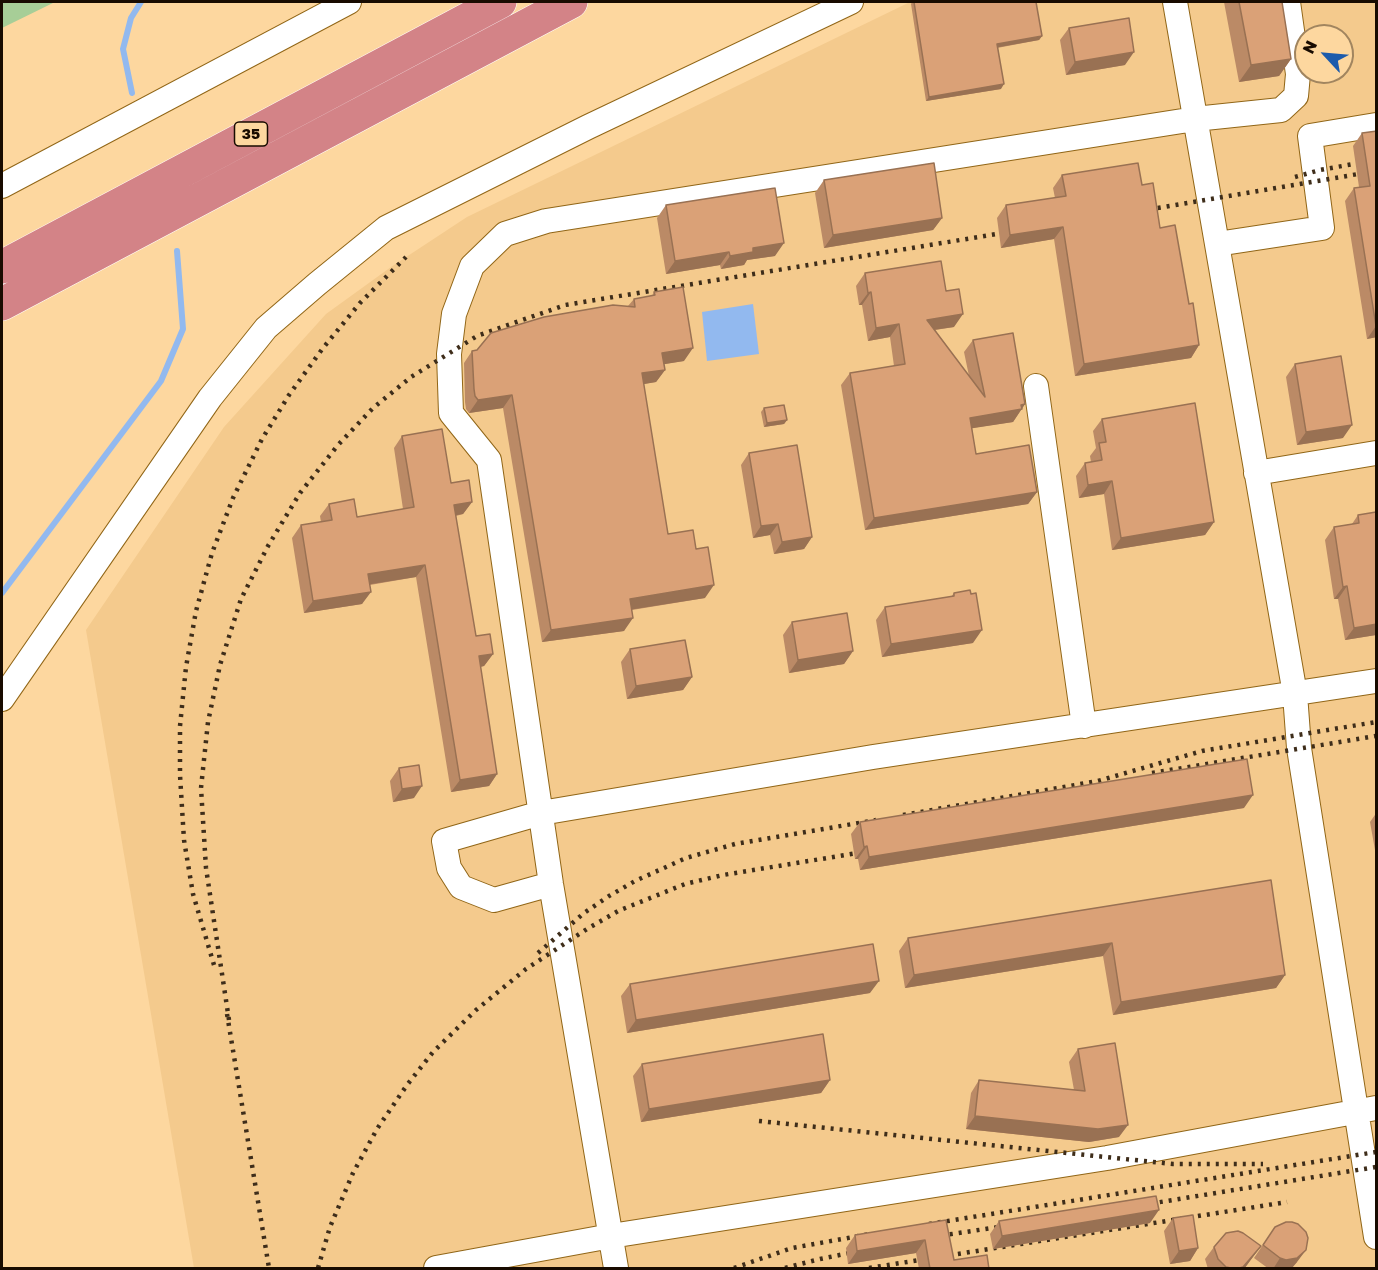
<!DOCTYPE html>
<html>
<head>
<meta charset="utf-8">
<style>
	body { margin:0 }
	#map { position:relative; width:1378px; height:1270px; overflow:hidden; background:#fdd79f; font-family:"Golos Text",sans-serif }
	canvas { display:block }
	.frame { position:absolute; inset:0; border:3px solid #180b00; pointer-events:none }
	.north { position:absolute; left:1294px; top:24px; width:60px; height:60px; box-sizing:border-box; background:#fdd79f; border:2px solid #a1855f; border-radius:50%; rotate:296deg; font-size:16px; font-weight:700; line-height:24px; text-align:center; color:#180b00 }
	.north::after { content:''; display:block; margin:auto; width:21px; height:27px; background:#1c5bac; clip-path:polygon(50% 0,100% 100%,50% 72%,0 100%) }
</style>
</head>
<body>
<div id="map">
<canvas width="1378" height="1270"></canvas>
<div class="frame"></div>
<div class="north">N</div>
</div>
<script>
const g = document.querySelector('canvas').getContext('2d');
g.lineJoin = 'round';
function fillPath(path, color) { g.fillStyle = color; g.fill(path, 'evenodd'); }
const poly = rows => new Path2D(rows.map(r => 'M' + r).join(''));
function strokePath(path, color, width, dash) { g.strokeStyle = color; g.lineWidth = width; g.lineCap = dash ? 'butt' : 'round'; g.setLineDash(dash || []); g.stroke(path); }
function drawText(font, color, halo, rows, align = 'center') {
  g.font = font + ' "Golos Text",sans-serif'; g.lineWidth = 5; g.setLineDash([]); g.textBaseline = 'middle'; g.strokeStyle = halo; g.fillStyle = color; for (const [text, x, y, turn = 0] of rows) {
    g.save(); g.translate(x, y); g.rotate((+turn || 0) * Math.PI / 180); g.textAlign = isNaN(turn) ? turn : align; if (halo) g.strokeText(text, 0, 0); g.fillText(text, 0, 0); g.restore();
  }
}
fillPath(poly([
	[910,2,1376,2,1376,1268,194,1268,86,630,224,427,326,314,391,267,467,217],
	[1306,36,1342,36,1342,72,1306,72]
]), '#f4ca8d');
fillPath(poly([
	[2,2,55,2,2,28]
]), '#a7ce97');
fillPath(poly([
	[753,304,759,354,707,361,702,312]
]), '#92b9ef');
strokePath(poly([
	[132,93,123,49,131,18,141,2],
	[2,593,161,381,183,329,177,251]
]), '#92b9ef', 6);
const minor = poly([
	[1175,2,1295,694,1299,748,1376,1237],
	[2,186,349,2],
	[1217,244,1322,228,1310,136,1376,125],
	[1036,386,1084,726],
	[1256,473,1376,453],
	[2,699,210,398,266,328,317,284,386,228,588,127,851,2],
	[551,884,494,900,461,887,449,868,444,841,541,813,873,757,1376,681],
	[436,1268,611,1236,1107,1158,1376,1108],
	[616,1268,551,884,489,460,451,413,449,354,454,314,472,266,505,234,546,221,1195,119,1281,110,1296,96,1298,74,1288,2]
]);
const highway = poly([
	[2,267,500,2],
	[2,304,571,2]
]);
strokePath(minor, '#916617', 26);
strokePath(highway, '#fff', 34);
strokePath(minor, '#fff', 24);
strokePath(highway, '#d38387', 33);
strokePath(poly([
	[1295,177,1320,170,1376,160],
	[1140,211,1376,171],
	[1152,773,1376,736],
	[903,815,1098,781,1202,751,1376,722],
	[538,953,584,913,609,896,635,881,686,858,735,844,876,820],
	[214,965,193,894,184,840,180,775,180,726,186,667,196,611,212,553,233,498,262,439,289,395,323,348,360,303,406,257],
	[227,1014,269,1268],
	[229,1020,206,868,201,788,208,722,220,665,241,599,268,546,300,493,338,445,373,408,411,377,477,336,565,305,1015,231],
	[759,1121,1173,1164,1263,1164],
	[1142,1205,1376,1167],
	[929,1224,1376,1152],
	[932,1237,1012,1225],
	[318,1268,330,1227,353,1173,377,1129,407,1085,433,1052,476,1010,526,969,587,929,618,911,685,884,723,875,870,851],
	[734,1268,792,1248,870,1234],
	[785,1268,820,1259,864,1250],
	[869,1268,1287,1202]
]), '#3e2d1a', 4.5, [3, 6]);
fillPath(poly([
	[912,2,1036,2,1042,36,1039,40,997,48,1001,89,926,101,911,4],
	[1224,2,1282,2,1291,59,1279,76,1239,82],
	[1069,28,1125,65,1066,75,1060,40],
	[1377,131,1377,337,1367,339,1345,201,1354,188,1359,187,1353,146,1362,133],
	[1062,175,1142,185,1160,228,1189,304,1199,345,1191,358,1075,376,1054,239,1001,248,997,218,1006,205,1055,198,1053,188],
	[824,180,942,218,933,230,824,248,815,193],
	[666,205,775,256,747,260,744,265,721,269,720,265,666,274,657,218],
	[865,273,946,291,954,327,935,330,969,376,964,352,973,340,1025,404,1013,422,972,428,976,454,1037,492,1028,504,865,530,841,385,850,373,894,366,890,337,868,341,862,305,859,305,856,286],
	[654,292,684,361,664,364,665,370,656,382,643,384,668,534,696,549,705,598,632,610,624,631,542,642,503,408,469,413,466,409,465,402,464,363,472,351,477,350,628,306,634,299,652,296],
	[1295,364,1343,438,1297,445,1286,377],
	[764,408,787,420,784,424,764,427,761,412],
	[1102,419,1214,522,1205,535,1112,550,1104,494,1079,498,1076,476,1085,463,1091,462,1090,456,1096,448,1093,431],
	[402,436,451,483,472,502,463,514,456,516,476,636,493,654,484,666,480,667,497,774,489,786,451,792,416,577,370,585,362,604,304,613,292,538,301,525,321,522,320,516,329,504,357,517,403,509,394,448],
	[749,453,812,537,804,549,774,554,770,535,753,538,741,465],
	[1358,515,1376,635,1345,640,1338,599,1334,599,1325,540,1334,527,1352,524],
	[954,593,973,643,882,657,876,620,885,607,951,597],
	[792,622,853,651,844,664,789,673,783,635],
	[630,649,692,677,683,690,627,699,621,662],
	[399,768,414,798,393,802,390,781],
	[1244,808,860,870,858,859,855,859,851,834,860,822],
	[1377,812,1377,850,1375,850,1370,822],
	[1271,880,1285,975,1276,988,1113,1015,1103,956,905,988,899,951,908,938],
	[630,984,870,993,627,1033,621,996],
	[1078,1049,1119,1137,1089,1142,966,1129,971,1093,979,1080,1074,1090,1069,1062],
	[642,1064,830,1080,821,1093,641,1122,633,1076],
	[1173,1218,1198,1248,1190,1261,1170,1264,1164,1231],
	[946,1220,954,1260,989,1269,919,1269,916,1253,848,1264,846,1248,855,1235],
	[999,1221,1150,1223,993,1249,990,1234],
	[1275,1227,1297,1262,1291,1269,1269,1269,1254,1258],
	[1261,1246,1244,1269,1208,1269,1205,1259,1214,1247]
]), '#bb8a66');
fillPath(poly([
	[1042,36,1039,40,994,48,997,44],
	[1134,52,1125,65,1066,75,1075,62],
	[1291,59,1279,76,1239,82,1251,65],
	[1004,84,1001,89,926,101,929,97],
	[942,218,933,230,824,248,833,235],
	[1063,227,1054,239,1001,248,1010,235],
	[784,243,775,256,747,260,744,265,721,269,730,256,753,248],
	[729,252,720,265,666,274,675,261],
	[871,292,862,305,859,305,868,293],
	[963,314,954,327,919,332,927,320],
	[899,324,890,337,868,341,876,328],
	[1376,326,1377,326,1377,337,1367,339],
	[1199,345,1191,358,1075,376,1084,364],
	[693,348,684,361,653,366,662,353],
	[665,370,656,382,633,386,642,373],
	[512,395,503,408,469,413,478,400],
	[1025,404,1013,422,961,430,970,418],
	[787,420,784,424,764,427,767,423],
	[1352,425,1343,438,1297,445,1306,432],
	[1112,481,1104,494,1079,498,1088,485],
	[1037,492,1028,504,865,530,874,518],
	[472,502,463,514,445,517,454,505],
	[1214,522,1205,535,1112,550,1121,538],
	[778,524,770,535,753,538,761,526],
	[812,537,804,549,774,554,782,542],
	[425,565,416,577,359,586,368,574],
	[714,585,705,598,622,611,630,599],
	[1347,586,1338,599,1334,599,1343,587],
	[371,592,362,604,304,613,313,601],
	[633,618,624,631,542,642,551,630],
	[1377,624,1376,635,1345,640,1354,628],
	[982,630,973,643,882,657,891,644],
	[853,651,844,664,789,673,798,660],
	[493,654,484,666,470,669,479,656],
	[692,677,683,690,627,699,636,686],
	[497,774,489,786,451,792,460,780],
	[422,786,414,798,393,802,402,789],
	[1253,795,1244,808,860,870,869,857],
	[867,846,858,859,855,859,864,847],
	[1112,943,1103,956,905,988,914,975],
	[1285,975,1276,988,1113,1015,1121,1002],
	[879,981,870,993,627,1033,636,1020],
	[830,1080,821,1093,641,1122,649,1109],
	[975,1116,1128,1125,1119,1137,1089,1142,966,1129],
	[1159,1210,1150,1223,993,1249,1002,1236],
	[925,1240,916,1253,848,1264,857,1251],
	[1261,1246,1244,1269,1239,1269],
	[1198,1248,1190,1261,1170,1264,1179,1251],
	[1306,1250,1297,1262,1291,1269,1273,1269,1280,1258]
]), '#997153');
const building = poly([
	[914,2,1036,2,1042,36,997,44,1004,84,929,97,914,2],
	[1239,2,1282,2,1291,59,1251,65,1239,2],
	[1129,18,1134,52,1075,62,1069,28,1129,18],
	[1377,131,1377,326,1376,326,1354,188,1370,186,1362,133,1377,131],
	[934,163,942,218,833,235,824,180,934,163],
	[1138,163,1142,185,1153,183,1160,228,1175,225,1189,304,1193,303,1199,345,1084,364,1063,227,1010,235,1006,205,1066,196,1062,175,1138,163],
	[775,188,784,243,753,248,753,252,730,256,729,252,675,261,666,205,775,188],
	[941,261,946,291,959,289,963,314,927,320,985,397,973,340,1013,333,1025,404,1021,405,1022,409,970,418,976,454,1029,445,1037,492,874,518,850,373,905,364,899,324,876,328,871,292,868,293,865,273,941,261],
	[683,287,693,348,662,353,665,370,642,373,668,534,693,530,696,549,708,547,714,585,630,599,633,618,551,630,512,395,478,400,475,396,474,389,472,351,477,350,491,333,544,317,613,305,635,307,634,299,655,295,654,292,683,287],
	[1341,356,1352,425,1306,432,1295,364,1341,356],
	[1195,403,1214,522,1121,538,1112,481,1088,485,1085,463,1102,460,1099,443,1106,442,1102,419,1195,403],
	[784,405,787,420,767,423,764,408,784,405],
	[442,429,451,483,469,480,472,502,454,505,476,636,490,634,493,654,479,656,497,774,460,780,425,565,368,574,371,592,313,601,301,525,332,520,329,504,354,499,357,517,414,507,402,436,442,429],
	[797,445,812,537,782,542,778,524,761,526,749,453,797,445],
	[1376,512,1377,624,1354,628,1347,586,1343,587,1334,527,1359,523,1358,515,1376,512],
	[970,590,971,594,976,593,982,630,891,644,885,607,954,596,954,593,970,590],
	[847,613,853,651,798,660,792,622,847,613],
	[685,640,692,677,636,686,630,649,685,640],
	[1247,759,1253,795,869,857,867,846,864,847,860,822,1247,759],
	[419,765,422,786,402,789,399,768,419,765],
	[1271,880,1285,975,1121,1002,1112,943,914,975,908,938,1271,880],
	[873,944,879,981,636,1020,630,984,873,944],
	[823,1034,830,1080,649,1109,642,1064,823,1034],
	[1115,1043,1128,1125,1098,1129,975,1116,979,1080,1085,1091,1078,1049,1115,1043],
	[1156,1196,1159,1210,1002,1236,999,1221,1156,1196],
	[1193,1215,1198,1248,1179,1251,1173,1218,1193,1215],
	[946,1220,954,1260,987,1255,989,1269,930,1269,925,1240,857,1251,855,1235,946,1220],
	[1286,1222,1292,1222,1298,1224,1306,1232,1308,1238,1306,1250,1297,1258,1286,1260,1280,1258,1263,1245,1275,1227,1286,1222],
	[1238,1231,1243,1233,1261,1246,1243,1267,1236,1269,1226,1267,1218,1259,1214,1247,1226,1233,1238,1231]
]);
fillPath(building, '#daa177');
strokePath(building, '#997153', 1.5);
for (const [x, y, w] of [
	[251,134,33]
]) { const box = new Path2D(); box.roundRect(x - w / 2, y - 12, w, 24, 4.5); g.fillStyle = '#fdd79f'; g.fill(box); strokePath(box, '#180b00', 1.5); }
drawText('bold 15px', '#180b00', null, [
	["35",251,134]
]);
</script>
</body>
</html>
